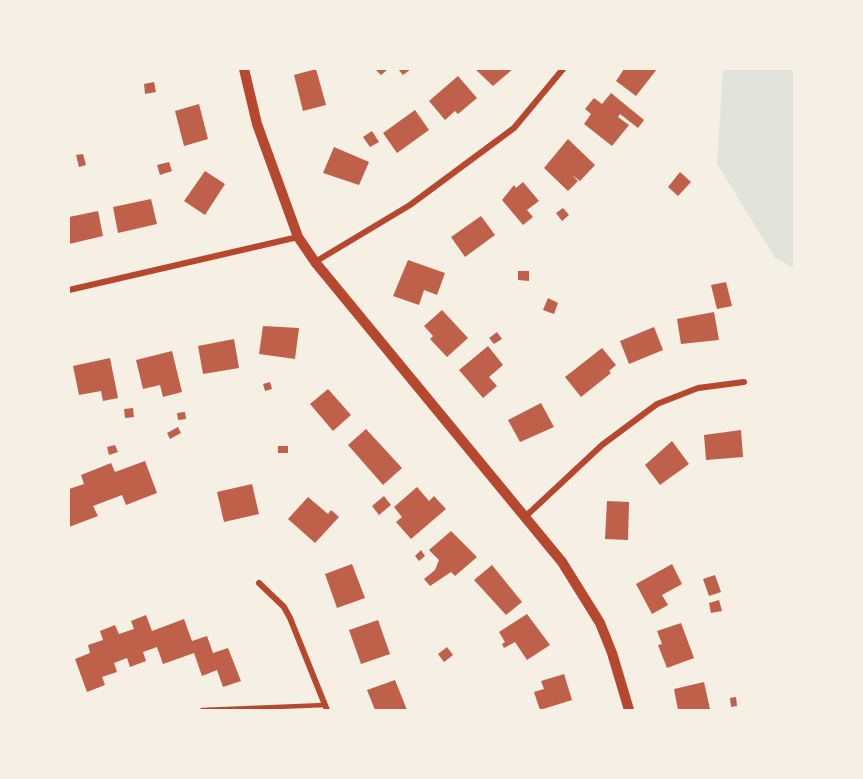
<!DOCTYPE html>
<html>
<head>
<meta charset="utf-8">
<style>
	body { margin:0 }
	#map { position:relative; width:863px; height:779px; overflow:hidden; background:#f6efe4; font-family:Montserrat,sans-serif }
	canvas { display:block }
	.frame { position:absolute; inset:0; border:70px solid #f6efe4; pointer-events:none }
</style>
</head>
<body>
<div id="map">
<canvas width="863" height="779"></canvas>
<div class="frame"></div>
</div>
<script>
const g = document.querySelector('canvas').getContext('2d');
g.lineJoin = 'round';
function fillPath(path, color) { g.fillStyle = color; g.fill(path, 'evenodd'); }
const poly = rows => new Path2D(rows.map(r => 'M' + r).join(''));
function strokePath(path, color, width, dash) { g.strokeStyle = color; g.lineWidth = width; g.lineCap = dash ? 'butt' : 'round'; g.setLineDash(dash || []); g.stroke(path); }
fillPath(poly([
	[723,69,794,69,794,268,775,258,717,164]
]), '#e2e4dc');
fillPath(poly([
	[316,69,326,105,303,111,294,75],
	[375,69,388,69,381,75],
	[398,69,411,69,403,75],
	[475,69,513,69,493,86],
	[624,69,657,69,636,96,616,81],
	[458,76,477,98,458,114,455,111,445,120,429,101],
	[154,82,156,92,145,94,144,84],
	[611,93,644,120,638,128,620,114,618,117,629,125,612,146,584,124,591,114,585,109,594,98,602,104],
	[199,104,208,139,184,146,175,111],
	[415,110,429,130,397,153,383,133],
	[372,131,379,142,370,147,363,137],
	[568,139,595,165,580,181,572,175,578,181,568,191,544,168],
	[334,147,369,162,359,185,323,173],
	[83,154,86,165,79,167,76,155],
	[169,162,172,171,160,175,157,165],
	[205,171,225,184,205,215,184,201],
	[680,172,691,182,678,196,668,187],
	[523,182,539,201,527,210,533,217,523,225,502,200,514,185,516,188],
	[151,199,157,224,118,233,113,207],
	[563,208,569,215,562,221,556,213],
	[98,211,103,236,69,244,69,217],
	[481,216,495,235,465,257,451,237],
	[408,260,445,273,437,295,424,290,419,305,393,296],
	[518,271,529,271,529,281,518,280],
	[726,282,732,306,717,309,711,285],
	[548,298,558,303,554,314,543,310],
	[442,310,468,338,447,357,430,339,433,336,424,326],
	[714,312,719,340,681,344,677,319],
	[263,326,299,328,295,359,259,354],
	[654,327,663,350,629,364,620,341],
	[497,332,502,339,494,344,489,338],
	[234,339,239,368,203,374,198,346],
	[488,346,503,365,489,377,497,386,483,398,459,370],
	[602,348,616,365,609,371,611,373,581,397,565,377],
	[172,351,182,392,163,397,160,385,143,389,136,360],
	[110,358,118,398,103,401,101,391,79,395,73,366],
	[270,382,272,389,265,391,263,384],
	[328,389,351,415,333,431,310,404],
	[541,403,554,427,520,442,508,420],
	[133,408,134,417,125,418,124,409],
	[185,412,186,419,178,420,177,413],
	[178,427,181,433,170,439,167,433],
	[366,429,402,468,383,485,348,445],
	[741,430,743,457,706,460,704,435],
	[672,441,689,464,660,485,645,465],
	[115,445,118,452,109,455,107,447],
	[278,446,288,446,288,453,278,453],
	[145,461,157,493,126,505,122,495,93,506,98,516,69,527,69,489,84,484,81,475,111,463,115,472],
	[252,484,259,514,224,522,217,492],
	[417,487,429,501,434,496,446,509,411,539,396,522,402,517,394,507],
	[384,496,391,505,379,515,372,506],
	[308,497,328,514,331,510,339,517,315,543,288,519],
	[607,501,629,502,628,540,605,539],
	[451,531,477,557,455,576,451,572,430,586,424,579,435,570,439,560,429,550],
	[421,550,425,556,419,561,415,556],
	[352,564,365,598,337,608,325,574],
	[672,564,682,584,662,595,668,605,652,614,636,584],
	[492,565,522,602,506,615,474,580],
	[715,575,721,592,709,596,703,579],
	[719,600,722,611,711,613,709,603],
	[527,614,550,645,527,660,515,642,504,648,502,644,505,642,499,632],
	[146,615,152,631,184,619,192,641,207,636,213,653,228,648,241,681,223,687,217,670,202,676,194,653,163,664,157,647,143,652,146,661,130,667,127,658,114,663,117,672,102,677,105,685,87,692,75,659,90,653,88,645,103,640,100,631,115,625,119,634,134,629,131,621],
	[378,620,390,654,361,664,349,630],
	[681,623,694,658,667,668,658,645,662,644,657,631],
	[447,647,453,655,444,662,438,654],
	[564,674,572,700,540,710,534,692,544,689,541,681],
	[395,680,407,710,375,710,367,690],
	[704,682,710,709,678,710,674,689],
	[736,697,737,706,731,707,730,698]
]), '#bf614a');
strokePath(poly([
	[202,710,325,705]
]), '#b5482f', 4.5);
strokePath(poly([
	[315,262,410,205,514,128,563,69],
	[69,290,298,237],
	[526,516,602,445,657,404,698,388,744,382],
	[259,583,284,607,290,618,327,710]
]), '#b5482f', 6);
strokePath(poly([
	[244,69,257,124,298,237,315,262,562,562,600,623,612,653,629,710]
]), '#b5482f', 10);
</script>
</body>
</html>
